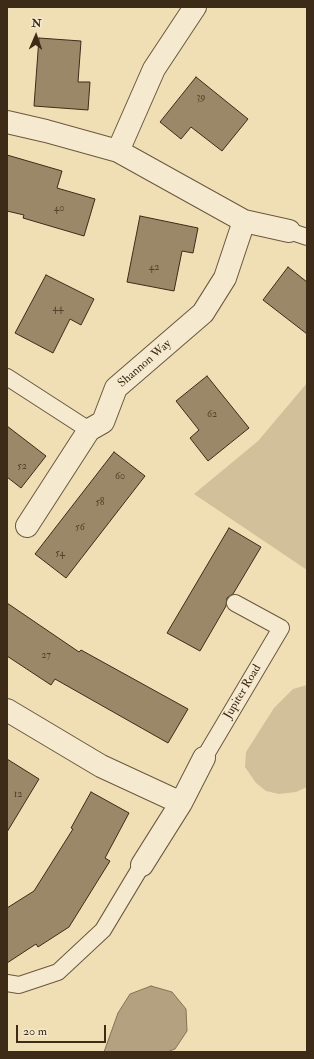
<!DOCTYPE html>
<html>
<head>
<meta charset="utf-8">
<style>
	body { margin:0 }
	#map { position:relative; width:314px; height:1059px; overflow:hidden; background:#f0deb5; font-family:"IM FELL Double Pica",serif }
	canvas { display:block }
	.frame { position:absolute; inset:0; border:8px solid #3e2b17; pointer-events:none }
	.north { position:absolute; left:16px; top:16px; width:40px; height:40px; -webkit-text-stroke:3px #f5eacf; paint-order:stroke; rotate:2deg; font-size:11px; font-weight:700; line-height:16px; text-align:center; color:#3e2b17 }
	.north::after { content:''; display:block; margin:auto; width:14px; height:18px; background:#3e2b17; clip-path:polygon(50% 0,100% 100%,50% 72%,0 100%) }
	.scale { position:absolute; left:16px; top:1025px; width:90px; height:18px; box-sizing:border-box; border:2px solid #3e2b17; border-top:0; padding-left:5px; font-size:12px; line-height:14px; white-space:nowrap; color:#3e2b17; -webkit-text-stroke:3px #f5eacf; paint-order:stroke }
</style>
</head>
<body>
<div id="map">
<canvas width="314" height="1059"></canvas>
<div class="frame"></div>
<div class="north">N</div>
<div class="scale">20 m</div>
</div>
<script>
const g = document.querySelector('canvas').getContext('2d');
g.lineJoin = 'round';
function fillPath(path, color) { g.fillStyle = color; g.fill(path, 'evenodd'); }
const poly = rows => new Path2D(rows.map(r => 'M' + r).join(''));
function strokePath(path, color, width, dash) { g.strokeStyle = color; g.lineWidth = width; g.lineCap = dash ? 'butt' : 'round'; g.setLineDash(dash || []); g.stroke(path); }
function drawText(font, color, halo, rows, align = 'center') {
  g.font = font + ' "IM FELL Double Pica",serif'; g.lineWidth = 3; g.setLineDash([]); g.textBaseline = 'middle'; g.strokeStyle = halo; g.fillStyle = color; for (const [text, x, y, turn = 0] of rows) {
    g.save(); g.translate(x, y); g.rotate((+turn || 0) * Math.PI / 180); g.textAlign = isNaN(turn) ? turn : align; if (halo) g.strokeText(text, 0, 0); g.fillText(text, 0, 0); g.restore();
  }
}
fillPath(poly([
	[307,383,307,570,194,494,258,441],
	[307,685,307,787,296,792,279,794,266,791,256,783,245,767,246,752,274,708,293,689]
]), '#d2c09a');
const water = poly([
	[151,986,172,992,186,1009,187,1031,175,1049,167,1052,104,1052,118,1013,130,994,151,986]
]);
fillPath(water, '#b3a17f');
strokePath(water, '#847255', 1);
const building = poly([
	[39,38,81,41,78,82,90,82,88,110,34,106,39,38],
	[196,77,248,119,222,151,191,127,181,139,160,122,196,77],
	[7,155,62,171,57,188,95,199,84,236,23,218,24,215,7,211,7,155],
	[140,216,198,228,193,253,182,251,174,291,127,282,140,216],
	[288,267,307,282,307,334,263,300,288,267],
	[46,275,94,299,81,325,70,319,53,353,15,333,46,275],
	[207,376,249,428,208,461,190,438,199,430,176,401,207,376],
	[7,426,46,456,21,488,7,477,7,426],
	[114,452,145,476,66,578,35,554,114,452],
	[229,528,261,547,233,594,227,598,226,606,200,651,167,633,229,528],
	[7,603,79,652,81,650,188,709,168,743,55,679,51,685,7,656,7,603],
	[7,759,39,779,7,832,7,759],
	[91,792,129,813,105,858,110,861,69,927,38,947,36,944,7,963,7,908,34,891,73,829,71,828,91,792]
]);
fillPath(building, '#9b8869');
strokePath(building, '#3e2b17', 1);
const service = poly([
	[289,231,307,237],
	[7,377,89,430],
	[204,758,281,628,235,603],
	[7,983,19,985,58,972,103,930,142,865]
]);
const minor = poly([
	[7,122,46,131,118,151,244,221,289,231],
	[118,151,154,69,195,7],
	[27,526,89,430,103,422,116,388,203,313,225,278,244,221],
	[7,710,101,766,181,803],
	[142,865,181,803,204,758]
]);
strokePath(service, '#6a583e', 18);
strokePath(minor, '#6a583e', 24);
strokePath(service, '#f5eacf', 16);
strokePath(minor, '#f5eacf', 22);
drawText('10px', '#55422c', null, [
	["39",201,98],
	["40",59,209],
	["42",154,268],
	["44",58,309],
	["62",212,415],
	["52",22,467],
	["60",120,477],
	["58",100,503],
	["56",80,528],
	["54",60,554],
	["27",46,656],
	["12",18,795]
]);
drawText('12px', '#3e2b17', '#f5eacf', [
	["Shannon Way",145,364,-41],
	["Jupiter Road",243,692,-59]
]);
</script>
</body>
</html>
